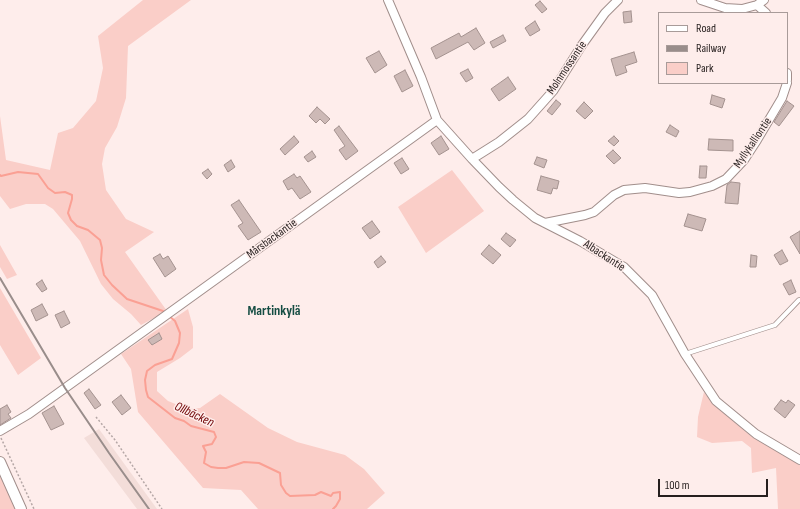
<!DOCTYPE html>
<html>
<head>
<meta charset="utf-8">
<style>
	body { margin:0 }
	#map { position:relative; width:800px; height:509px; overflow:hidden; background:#feedeb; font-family:"Sofia Sans Condensed",sans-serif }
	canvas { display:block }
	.legend { position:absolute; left:658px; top:12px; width:130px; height:72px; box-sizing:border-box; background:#feedeb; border:1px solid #a89b99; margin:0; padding:5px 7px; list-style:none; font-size:12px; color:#261f1e }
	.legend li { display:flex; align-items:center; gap:8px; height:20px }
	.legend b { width:20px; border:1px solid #a89b99 }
	.scale { position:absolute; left:658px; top:479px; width:110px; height:18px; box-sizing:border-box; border:2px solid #261f1e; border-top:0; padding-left:5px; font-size:12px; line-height:14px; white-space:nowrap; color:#261f1e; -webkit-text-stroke:3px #feedeb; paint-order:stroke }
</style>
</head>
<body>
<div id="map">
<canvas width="800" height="509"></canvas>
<ul class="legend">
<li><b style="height:5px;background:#fff"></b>Road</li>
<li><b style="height:5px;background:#998d8b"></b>Railway</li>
<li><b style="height:11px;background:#facec8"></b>Park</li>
</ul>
<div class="scale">100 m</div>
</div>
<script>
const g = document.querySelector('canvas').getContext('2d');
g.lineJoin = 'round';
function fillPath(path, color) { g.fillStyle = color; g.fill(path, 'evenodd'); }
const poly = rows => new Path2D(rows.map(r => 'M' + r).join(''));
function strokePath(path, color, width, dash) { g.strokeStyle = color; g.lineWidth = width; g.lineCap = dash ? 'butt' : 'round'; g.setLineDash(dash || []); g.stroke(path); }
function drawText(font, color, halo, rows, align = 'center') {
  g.font = font + ' "Sofia Sans Condensed",sans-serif'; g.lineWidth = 3; g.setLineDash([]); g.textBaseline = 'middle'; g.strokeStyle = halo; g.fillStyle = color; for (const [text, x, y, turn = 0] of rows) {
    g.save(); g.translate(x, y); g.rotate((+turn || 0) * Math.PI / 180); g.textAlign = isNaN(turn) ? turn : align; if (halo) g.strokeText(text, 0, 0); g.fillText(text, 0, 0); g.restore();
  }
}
fillPath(poly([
	[99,429,157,509,137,509,84,438]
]), '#f3ddd9');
fillPath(poly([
	[143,0,191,0,128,46,126,98,117,127,105,148,102,164,106,190,126,219,154,232,125,252,167,311,141,325,131,314,113,299,101,284,80,241,53,209,45,204,26,204,10,209,0,196,0,116,6,160,50,170,58,133,73,128,96,101,103,68,98,36],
	[452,170,484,211,426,253,398,207],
	[0,245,17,275,7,279,0,267],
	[0,288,41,358,18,375,0,345],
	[188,309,193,327,193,348,180,358,157,372,157,391,168,401,188,409,200,408,220,394,268,428,297,442,345,455,364,469,385,493,367,509,258,509,241,490,203,488,138,412,131,369,121,354],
	[704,392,713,404,752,437,800,465,800,509,778,509,776,468,752,473,751,448,742,441,712,443,697,437,698,417],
	[0,477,2,479,15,509,0,509]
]), '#facec8');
strokePath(poly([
	[0,175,1,176,18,172,38,174,48,188,55,193,65,192,72,195,72,199,68,213,71,220,77,226,88,230,100,240,102,248,101,260,104,275,112,285,127,299,163,311,166,313],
	[169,316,175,321,180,333,179,343,172,359,155,365,147,371,145,380,146,390,148,397,175,418,184,421,191,426,214,432,216,437,212,444,203,446,206,452,204,463,211,467,218,468,226,468,244,462,259,463,280,473,281,485,286,493,290,496,315,495,321,492,331,496,333,493,340,492,340,499,336,506,333,509]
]), '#faa094', 2);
const building = poly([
	[540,1,547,9,542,13,535,5,540,1],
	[631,11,632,22,624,23,623,12,631,11],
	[535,21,540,30,530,36,525,28,535,21],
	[476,28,485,43,474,50,468,42,436,59,431,48,459,33,461,37,476,28],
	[503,35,506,41,493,48,490,42,503,35],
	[379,51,387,65,375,73,366,58,379,51],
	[634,52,637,62,625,66,627,72,616,76,611,59,634,52],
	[468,69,473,78,466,82,460,73,468,69],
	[405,70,413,86,402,92,394,76,405,70],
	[508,77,516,89,499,101,491,89,508,77],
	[712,95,725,99,722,108,710,104,712,95],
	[556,100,561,104,552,115,547,111,556,100],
	[787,101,794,106,779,126,774,122,787,101],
	[584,102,593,111,585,119,576,111,584,102],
	[317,107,330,119,325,124,320,119,316,123,309,116,317,107],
	[670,125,679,131,676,137,666,132,670,125],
	[339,126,358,151,346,160,339,150,345,146,334,130,339,126],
	[294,136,299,142,285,155,280,149,294,136],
	[441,136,449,149,439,155,431,143,441,136],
	[614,136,619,141,614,146,608,141,614,136],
	[709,139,733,140,733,151,708,150,709,139],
	[613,150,621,158,614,164,606,156,613,150],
	[312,151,316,157,308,162,304,157,312,151],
	[537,157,547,160,544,168,534,164,537,157],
	[402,158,409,169,401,174,394,163,402,158],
	[231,160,235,167,228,172,224,165,231,160],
	[700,166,707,166,706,178,699,178,700,166],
	[208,169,212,174,207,179,202,173,208,169],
	[294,174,297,178,300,176,311,192,300,199,292,188,288,190,283,181,294,174],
	[541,176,559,181,557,189,553,188,551,194,537,190,541,176],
	[731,182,740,183,738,204,725,203,727,185,731,182],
	[239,200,261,232,248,240,238,226,243,223,231,205,239,200],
	[688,214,706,219,702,231,684,226,688,214],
	[372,221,380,232,370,239,362,228,372,221],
	[800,231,800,254,790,237,800,231],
	[506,233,516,240,510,247,501,239,506,233],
	[489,245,501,255,493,264,481,254,489,245],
	[782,250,788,261,780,265,774,255,782,250],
	[160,254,163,259,168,256,176,269,165,277,153,258,160,254],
	[751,255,757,256,756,267,750,267,751,255],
	[381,256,386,262,378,268,374,262,381,256],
	[42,280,47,289,42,292,36,284,42,280],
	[791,280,796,292,789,295,783,284,791,280],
	[42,304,48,315,36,321,31,310,42,304],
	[64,311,70,323,61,328,55,315,64,311],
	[159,333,162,339,152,345,148,340,159,333],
	[89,389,101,405,95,409,84,393,89,389],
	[121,395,131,408,122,415,112,402,121,395],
	[781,400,786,403,788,400,795,405,785,418,774,409,781,400],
	[7,405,11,412,8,414,11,418,0,425,0,409,7,405],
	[54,406,64,424,51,430,42,413,54,406]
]);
fillPath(building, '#cdb9b6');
strokePath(building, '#a4928f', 1);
const service = poly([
	[685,354,775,325,799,300,800,300]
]);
const minor = poly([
	[701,0,725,8,742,9,757,5,764,0],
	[757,5,766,13],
	[787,73,787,80],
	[437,120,472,159,499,187,513,200,535,218,580,241,624,267,652,295,685,354,716,401,756,434,800,460],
	[472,159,499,142,528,119,553,91,582,45,605,13,618,0],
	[545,223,585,215,594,212,614,195,624,190,645,188,679,193,690,192,712,186,726,179,744,160,757,140,782,98,787,83],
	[0,431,29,414,437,120,421,77,388,0]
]);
const tertiary = poly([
	[0,462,21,509]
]);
strokePath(service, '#a18e8b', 5.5);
strokePath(minor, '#a18e8b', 10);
strokePath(tertiary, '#a18e8b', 12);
strokePath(poly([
	[96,417,115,440,162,509],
	[1,438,34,509]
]), '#b5a7a6', 1.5, [2, 2]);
strokePath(service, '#fff', 4);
strokePath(minor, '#fff', 8);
strokePath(tertiary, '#fff', 10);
strokePath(poly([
	[0,278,65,388,109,453,149,509]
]), '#998d8b', 2);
drawText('12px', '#261f1e', '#feedeb', [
	["Molnmossantie",567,68,-56],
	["Myllykalliontie",753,143,-56],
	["Mårsbackantie",272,239,-36],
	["Albackantie",604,256,33]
]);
drawText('italic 13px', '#700305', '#feedeb', [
	["Ollbäcken",194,415,25]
]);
drawText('bold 14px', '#144c42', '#feedeb', [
	["Martinkylä",274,311]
]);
</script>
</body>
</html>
